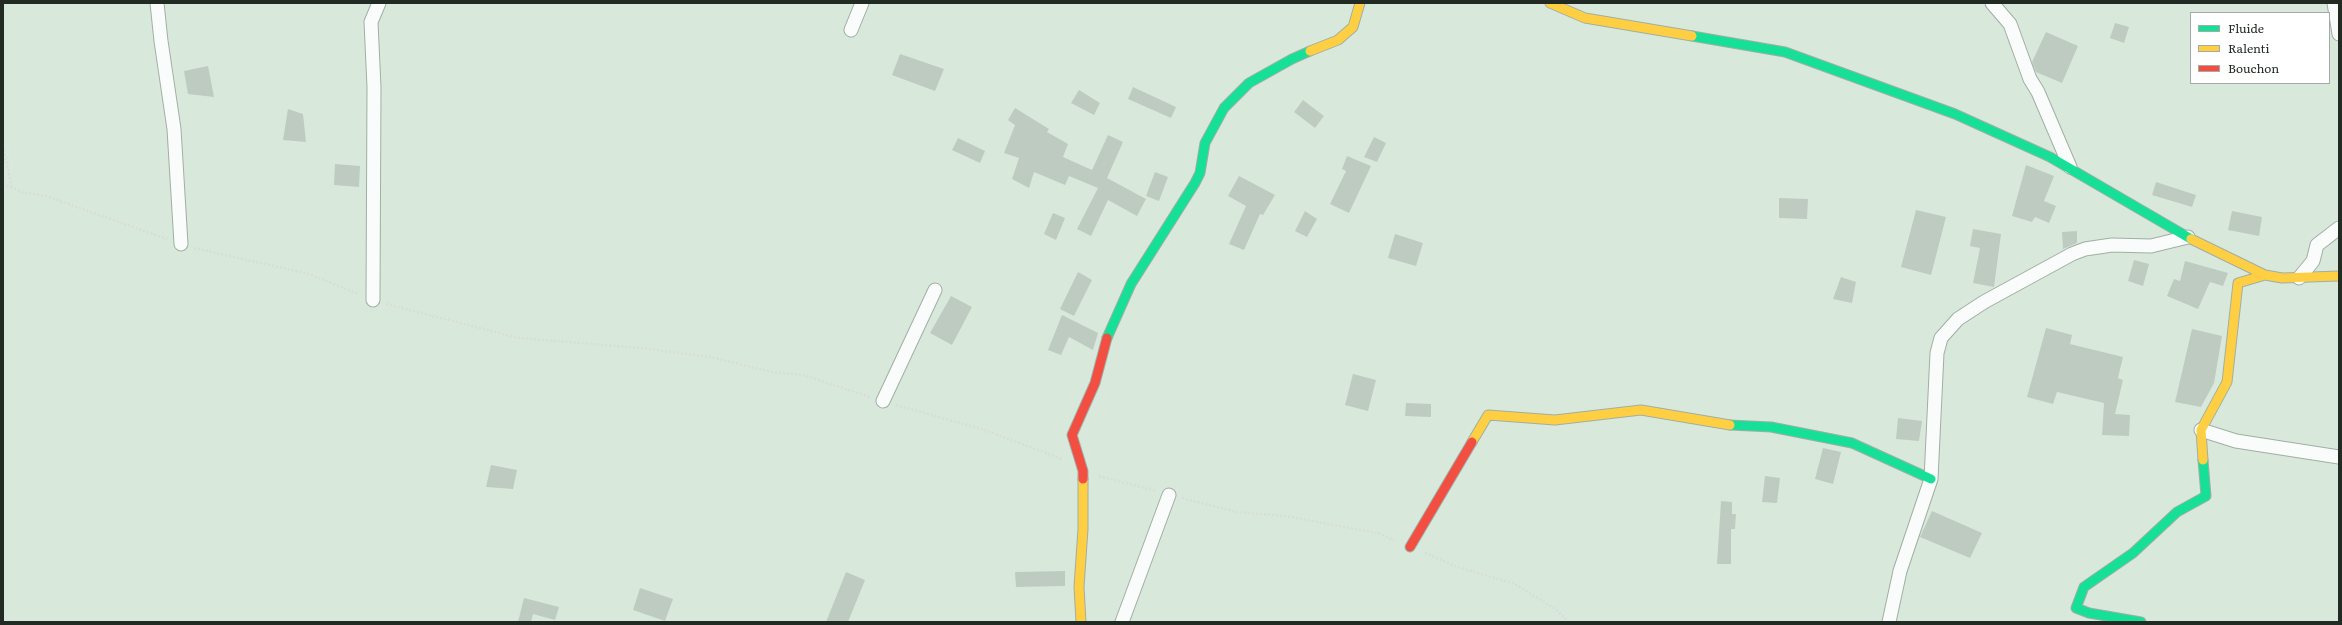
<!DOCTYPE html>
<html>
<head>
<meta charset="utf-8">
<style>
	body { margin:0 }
	#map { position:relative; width:2342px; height:625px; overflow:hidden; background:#d8e9dc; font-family:Literata,serif }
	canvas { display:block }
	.frame { position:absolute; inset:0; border:4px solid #212b23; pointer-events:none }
	.legend { position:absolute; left:2190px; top:12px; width:140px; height:72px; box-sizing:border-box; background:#fff; border:1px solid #a6aaa7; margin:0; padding:5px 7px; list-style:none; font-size:12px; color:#212b23 }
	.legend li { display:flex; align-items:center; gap:8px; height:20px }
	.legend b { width:20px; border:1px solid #a6aaa7 }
</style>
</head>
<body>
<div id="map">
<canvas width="2342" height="625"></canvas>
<div class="frame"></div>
<ul class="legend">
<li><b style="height:5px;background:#16e098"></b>Fluide</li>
<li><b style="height:5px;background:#ffcf43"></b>Ralenti</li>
<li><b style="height:5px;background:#f24e42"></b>Bouchon</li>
</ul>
</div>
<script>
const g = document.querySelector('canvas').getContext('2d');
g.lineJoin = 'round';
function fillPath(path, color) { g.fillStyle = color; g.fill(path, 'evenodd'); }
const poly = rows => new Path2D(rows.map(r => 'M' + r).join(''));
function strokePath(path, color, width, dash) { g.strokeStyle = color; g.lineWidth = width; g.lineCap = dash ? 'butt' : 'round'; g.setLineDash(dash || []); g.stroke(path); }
fillPath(poly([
	[2115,23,2129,27,2124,43,2110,38],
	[2046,32,2078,46,2062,83,2036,72,2032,62],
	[900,54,944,69,935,91,892,75],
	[208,66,214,97,188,94,184,71],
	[1133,87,1176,107,1171,118,1128,99],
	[1079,90,1100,103,1094,115,1071,103],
	[1303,100,1324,116,1315,128,1294,112],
	[1015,108,1049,129,1047,132,1068,144,1063,157,1092,170,1108,135,1123,142,1107,178,1146,199,1137,216,1108,200,1091,236,1077,229,1098,188,1069,176,1065,185,1034,172,1029,188,1012,179,1019,158,1004,153,1015,125,1008,120],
	[288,109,303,114,306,142,283,140],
	[1374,137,1386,143,1377,162,1364,157],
	[958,138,985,151,980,163,952,150],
	[1347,156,1371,166,1349,213,1330,204,1346,171,1342,169],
	[335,164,360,166,359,187,334,185],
	[2026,165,2054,176,2044,201,2056,206,2049,223,2035,217,2032,222,2012,216],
	[1155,172,1168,177,1159,201,1146,196],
	[1239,176,1275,195,1263,215,1260,214,1244,250,1229,244,1246,206,1228,196],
	[2156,182,2196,195,2192,207,2152,195],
	[1779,198,1808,199,1807,219,1779,218],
	[1916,210,1946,217,1931,275,1901,267],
	[1305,211,1317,219,1307,237,1295,231],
	[2232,211,2262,217,2259,236,2228,230],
	[1053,213,1065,218,1056,240,1044,234],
	[1973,229,2001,234,1994,287,1973,283,1980,248,1970,246],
	[2077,231,2077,243,2063,249,2062,232],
	[1395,234,1423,243,1416,266,1388,258],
	[2134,260,2149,264,2143,286,2128,281],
	[2185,261,2228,273,2223,286,2210,282,2198,309,2167,296,2174,279,2180,281],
	[1078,272,1092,280,1074,316,1060,309],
	[1841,277,1856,282,1852,303,1833,299],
	[951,296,972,307,952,345,930,333],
	[1062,315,1098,333,1093,350,1069,337,1061,355,1048,350],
	[2046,328,2072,335,2070,344,2123,357,2118,378,2123,380,2115,414,2130,415,2129,436,2102,435,2104,403,2057,392,2053,404,2027,397],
	[2192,329,2222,336,2214,383,2201,407,2175,402],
	[1353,374,1376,380,1368,411,1345,405],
	[1406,403,1431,404,1431,417,1405,416],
	[1898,418,1922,421,1919,441,1896,439],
	[1823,448,1841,452,1833,484,1815,479],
	[491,465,517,470,513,489,486,487],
	[1765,476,1780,478,1777,503,1762,502],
	[1721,501,1732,502,1732,514,1736,514,1735,529,1731,529,1731,564,1717,564],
	[1932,511,1982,533,1970,558,1920,537],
	[1065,571,1065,586,1016,587,1015,572],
	[846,572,865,580,848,622,826,622],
	[640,588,673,599,665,621,633,610],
	[524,598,559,607,555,620,533,614,531,622,518,622]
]), '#becbc1');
const street = poly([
	[157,3,161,41,174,129,181,244],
	[1992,3,2010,24,2030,79,2038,92,2070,167],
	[2334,3,2339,34],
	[851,30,862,3],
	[2299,278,2313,261,2317,245,2339,228],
	[373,300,374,87,371,22,379,3],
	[883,401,935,290],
	[2201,430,2236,441,2339,457],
	[1122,622,1169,495],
	[1889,622,1900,571,1931,479,1937,353,1941,338,1958,319,1984,302,2072,254,2085,249,2112,245,2151,246,2188,237]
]);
const fast = poly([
	[1692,36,1785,52,1955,114,2050,157,2191,239],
	[1107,338,1131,284,1195,183,1200,173,1205,143,1224,108,1249,83,1292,59,1310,51],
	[1730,425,1771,427,1852,443,1931,479],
	[2141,622,2089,613,2076,608,2084,587,2133,553,2177,512,2206,496,2203,460]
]);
const slow = poly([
	[1550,3,1585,18,1692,36],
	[1310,51,1338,40,1353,27,1360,3],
	[2191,239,2265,275,2282,278,2339,276],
	[1472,442,1488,415,1555,420,1641,410,1730,425],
	[2203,460,2201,430,2227,382,2238,283,2265,275],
	[1081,622,1079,587,1083,529,1083,479]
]);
const jam = poly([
	[1083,479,1083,471,1072,435,1095,383,1107,338],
	[1410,547,1472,442]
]);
strokePath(street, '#a1aea4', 15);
strokePath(fast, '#a1aea4', 11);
strokePath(slow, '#a1aea4', 11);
strokePath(jam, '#a1aea4', 11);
strokePath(poly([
	[3,146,12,188],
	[3,184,22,192,46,196,167,239],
	[194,248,309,274,358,294],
	[386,304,519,338,641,348,710,357,772,372,803,375,870,397],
	[896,405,985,430,1062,459],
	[1099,476,1156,491],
	[1182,498,1237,512,1285,516,1378,533,1394,540],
	[1425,553,1460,568,1513,583,1557,610,1568,622]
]), '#d8ddd9', 2.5, [2, 2]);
strokePath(street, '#f9fcfa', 13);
strokePath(fast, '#16e098', 9);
strokePath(slow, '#ffcf43', 9);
strokePath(jam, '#f24e42', 9);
</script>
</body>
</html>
